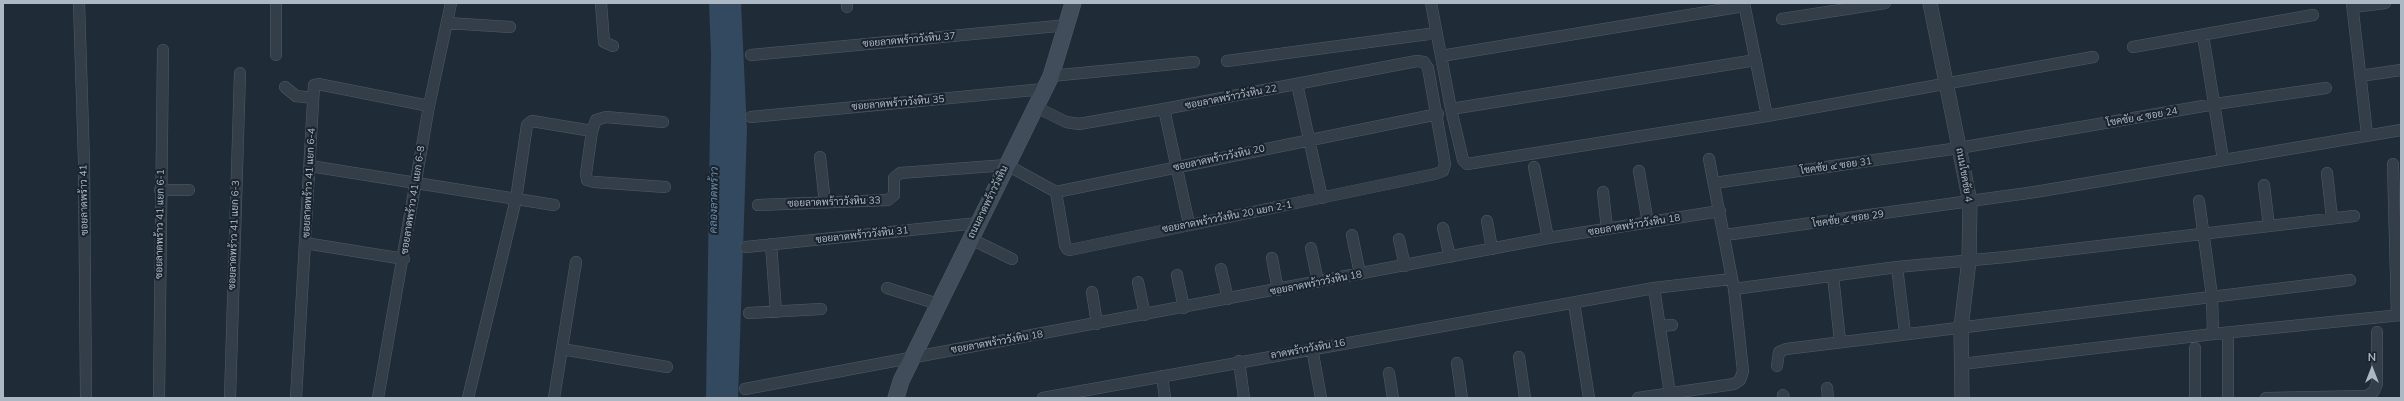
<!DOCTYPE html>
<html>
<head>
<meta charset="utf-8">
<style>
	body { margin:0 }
	#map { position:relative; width:2404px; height:401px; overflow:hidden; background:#1f2c38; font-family:Mulish,sans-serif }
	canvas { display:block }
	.frame { position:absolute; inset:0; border:4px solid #adb8c5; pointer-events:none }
	.north { position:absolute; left:2352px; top:349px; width:40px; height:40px; -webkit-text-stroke:3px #19232d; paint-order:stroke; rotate:0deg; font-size:11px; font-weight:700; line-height:16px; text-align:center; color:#adb8c5 }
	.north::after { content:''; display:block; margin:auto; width:14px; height:18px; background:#adb8c5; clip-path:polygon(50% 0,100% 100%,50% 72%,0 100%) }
</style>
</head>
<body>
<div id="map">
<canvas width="2404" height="401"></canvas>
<div class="frame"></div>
<div class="north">N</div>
</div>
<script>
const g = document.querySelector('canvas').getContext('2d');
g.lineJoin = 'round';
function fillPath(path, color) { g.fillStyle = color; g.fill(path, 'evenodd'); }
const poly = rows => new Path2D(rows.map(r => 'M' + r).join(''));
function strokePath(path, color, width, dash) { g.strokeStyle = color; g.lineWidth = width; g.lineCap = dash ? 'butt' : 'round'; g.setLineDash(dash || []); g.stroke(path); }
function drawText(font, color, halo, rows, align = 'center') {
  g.font = font + ' Mulish,Sarabun,sans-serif'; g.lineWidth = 4; g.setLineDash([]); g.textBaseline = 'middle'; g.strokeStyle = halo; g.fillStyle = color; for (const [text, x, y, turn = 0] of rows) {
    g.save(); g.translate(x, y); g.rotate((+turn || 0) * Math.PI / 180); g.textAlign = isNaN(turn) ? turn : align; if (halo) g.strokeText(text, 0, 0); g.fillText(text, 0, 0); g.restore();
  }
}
fillPath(poly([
	[709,3,741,3,747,130,738,398,706,398,711,54]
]), '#324960');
const minor = poly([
	[79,3,84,162,86,398],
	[276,3,276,55],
	[601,3,604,42,613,46],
	[847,3,847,7],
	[1431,3,1451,109,1463,160,1467,164,1767,116,2093,57],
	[1744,3,1767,116],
	[2352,3,2367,134],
	[2353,7,2385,3],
	[1782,19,1885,3],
	[447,23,510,27],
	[2203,35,2223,159],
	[2133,47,2313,15],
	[751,55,1068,25],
	[1441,56,1744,6],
	[1227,61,1436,33],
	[1051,76,1194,62],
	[2360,76,2401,70],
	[1297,84,1322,198],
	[285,87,296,96,313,98],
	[1036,107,1066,122,1079,124,1164,109,1417,61,1424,62,1428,68,1445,164,1443,171,1435,174,1070,250,1067,249,1065,245,1056,192],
	[1164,109,1189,224],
	[1451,109,1756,60],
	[751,117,1044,89],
	[663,122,606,117,596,120,592,131,586,174,587,180,594,182,665,187],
	[820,157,825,203],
	[2393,164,2397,315],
	[310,166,554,205],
	[1534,167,1548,238],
	[1639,171,1648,223],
	[2327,173,2332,218],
	[1714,183,1959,148,2215,104,2326,88],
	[2264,185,2269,226],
	[160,190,189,190],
	[1603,192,1607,229],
	[2199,201,2212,296,2213,334],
	[758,205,888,200,894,195,894,178,900,173,1007,165,1056,192,1438,114],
	[1487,221,1492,249],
	[1443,228,1450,257],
	[1352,235,1360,274],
	[1725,235,2035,192,2401,130],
	[971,239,1012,259],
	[1399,239,1405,266],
	[305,243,404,259],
	[771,244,776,312],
	[746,247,978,223],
	[1311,248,1318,282],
	[1272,258,1278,290],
	[1897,267,1905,333],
	[1221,269,1228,299],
	[1177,275,1184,308],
	[1833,276,1840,341],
	[1138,282,1145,315],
	[887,288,938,304],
	[1654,288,1670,394],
	[1734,289,1897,267,2006,257,2354,216],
	[1092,292,1097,324],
	[1574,303,1589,398],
	[749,313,821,309],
	[1660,326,1672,325],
	[1312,348,1321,398],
	[2195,348,2195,398],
	[562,349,667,367],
	[1519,357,1525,398],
	[1239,361,1244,398],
	[1457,363,1462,398],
	[1962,364,2213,334,2401,315],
	[1777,366,1779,352,1786,349,2350,280],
	[1389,373,1393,398],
	[1162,376,1165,398],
	[1827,388,1828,398],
	[745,389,1548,238,1720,211],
	[1783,395,1784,398],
	[159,398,163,50],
	[230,398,240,73],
	[296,398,314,85,318,84,429,106],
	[378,398,429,106,451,3],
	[468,398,516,199,527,125,532,121,592,131],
	[554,398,576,262],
	[1043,398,1654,288,1731,279],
	[1638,398,1734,384,1740,380,1743,371,1734,289,1709,159],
	[2228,398,2228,333],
	[2266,398,2367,396,2374,391,2377,384,2377,332]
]);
const tertiary = poly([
	[1930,3,1970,202,1969,260,1961,328,1962,398]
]);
const secondary = poly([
	[896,398,901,381,1051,76,1073,3]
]);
strokePath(minor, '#505b66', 12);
strokePath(tertiary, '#505b66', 15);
strokePath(secondary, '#505b66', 17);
strokePath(minor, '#333e48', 11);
strokePath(tertiary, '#333e48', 14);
strokePath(secondary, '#414d5b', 16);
drawText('10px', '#adb8c5', '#19232d', [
	["ซอยลาดพร้าววังหิน 37",909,40,-5],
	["ซอยลาดพร้าววังหิน 22",1231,97,-11],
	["ซอยลาดพร้าววังหิน 35",898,103,-5],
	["โชคชัย ๔ ซอย 24",2142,117,-10],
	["ซอยลาดพร้าววังหิน 20",1219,158,-12],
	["โชคชัย ๔ ซอย 31",1836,166,-8],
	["ถนนโชคชัย 4",1964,175,80],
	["ซอยลาดพร้าว 41 แยก 6-4",309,183,-87],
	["ซอยลาดพร้าว 41",84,200,-91],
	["ซอยลาดพร้าว 41 แยก 6-8",413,200,-81],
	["ซอยลาดพร้าววังหิน 33",834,202,-2],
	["ถนนลาดพร้าววังหิน",988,202,-64],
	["ซอยลาดพร้าววังหิน 20 แยก 2-1",1227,217,-11],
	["โชคชัย ๔ ซอย 29",1848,219,-8],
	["ซอยลาดพร้าว 41 แยก 6-1",160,224,-89],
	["ซอยลาดพร้าววังหิน 18",1634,225,-9],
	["ซอยลาดพร้าว 41 แยก 6-3",234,235,-88],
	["ซอยลาดพร้าววังหิน 31",862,235,-6],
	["ซอยลาดพร้าววังหิน 18",1316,283,-11],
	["ซอยลาดพร้าววังหิน 18",997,342,-10],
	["ลาดพร้าววังหิน 16",1308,349,-10]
]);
drawText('italic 11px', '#6c8caa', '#19232d', [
	["คลองลาดพร้าว",714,200,-89]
]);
</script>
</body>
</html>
